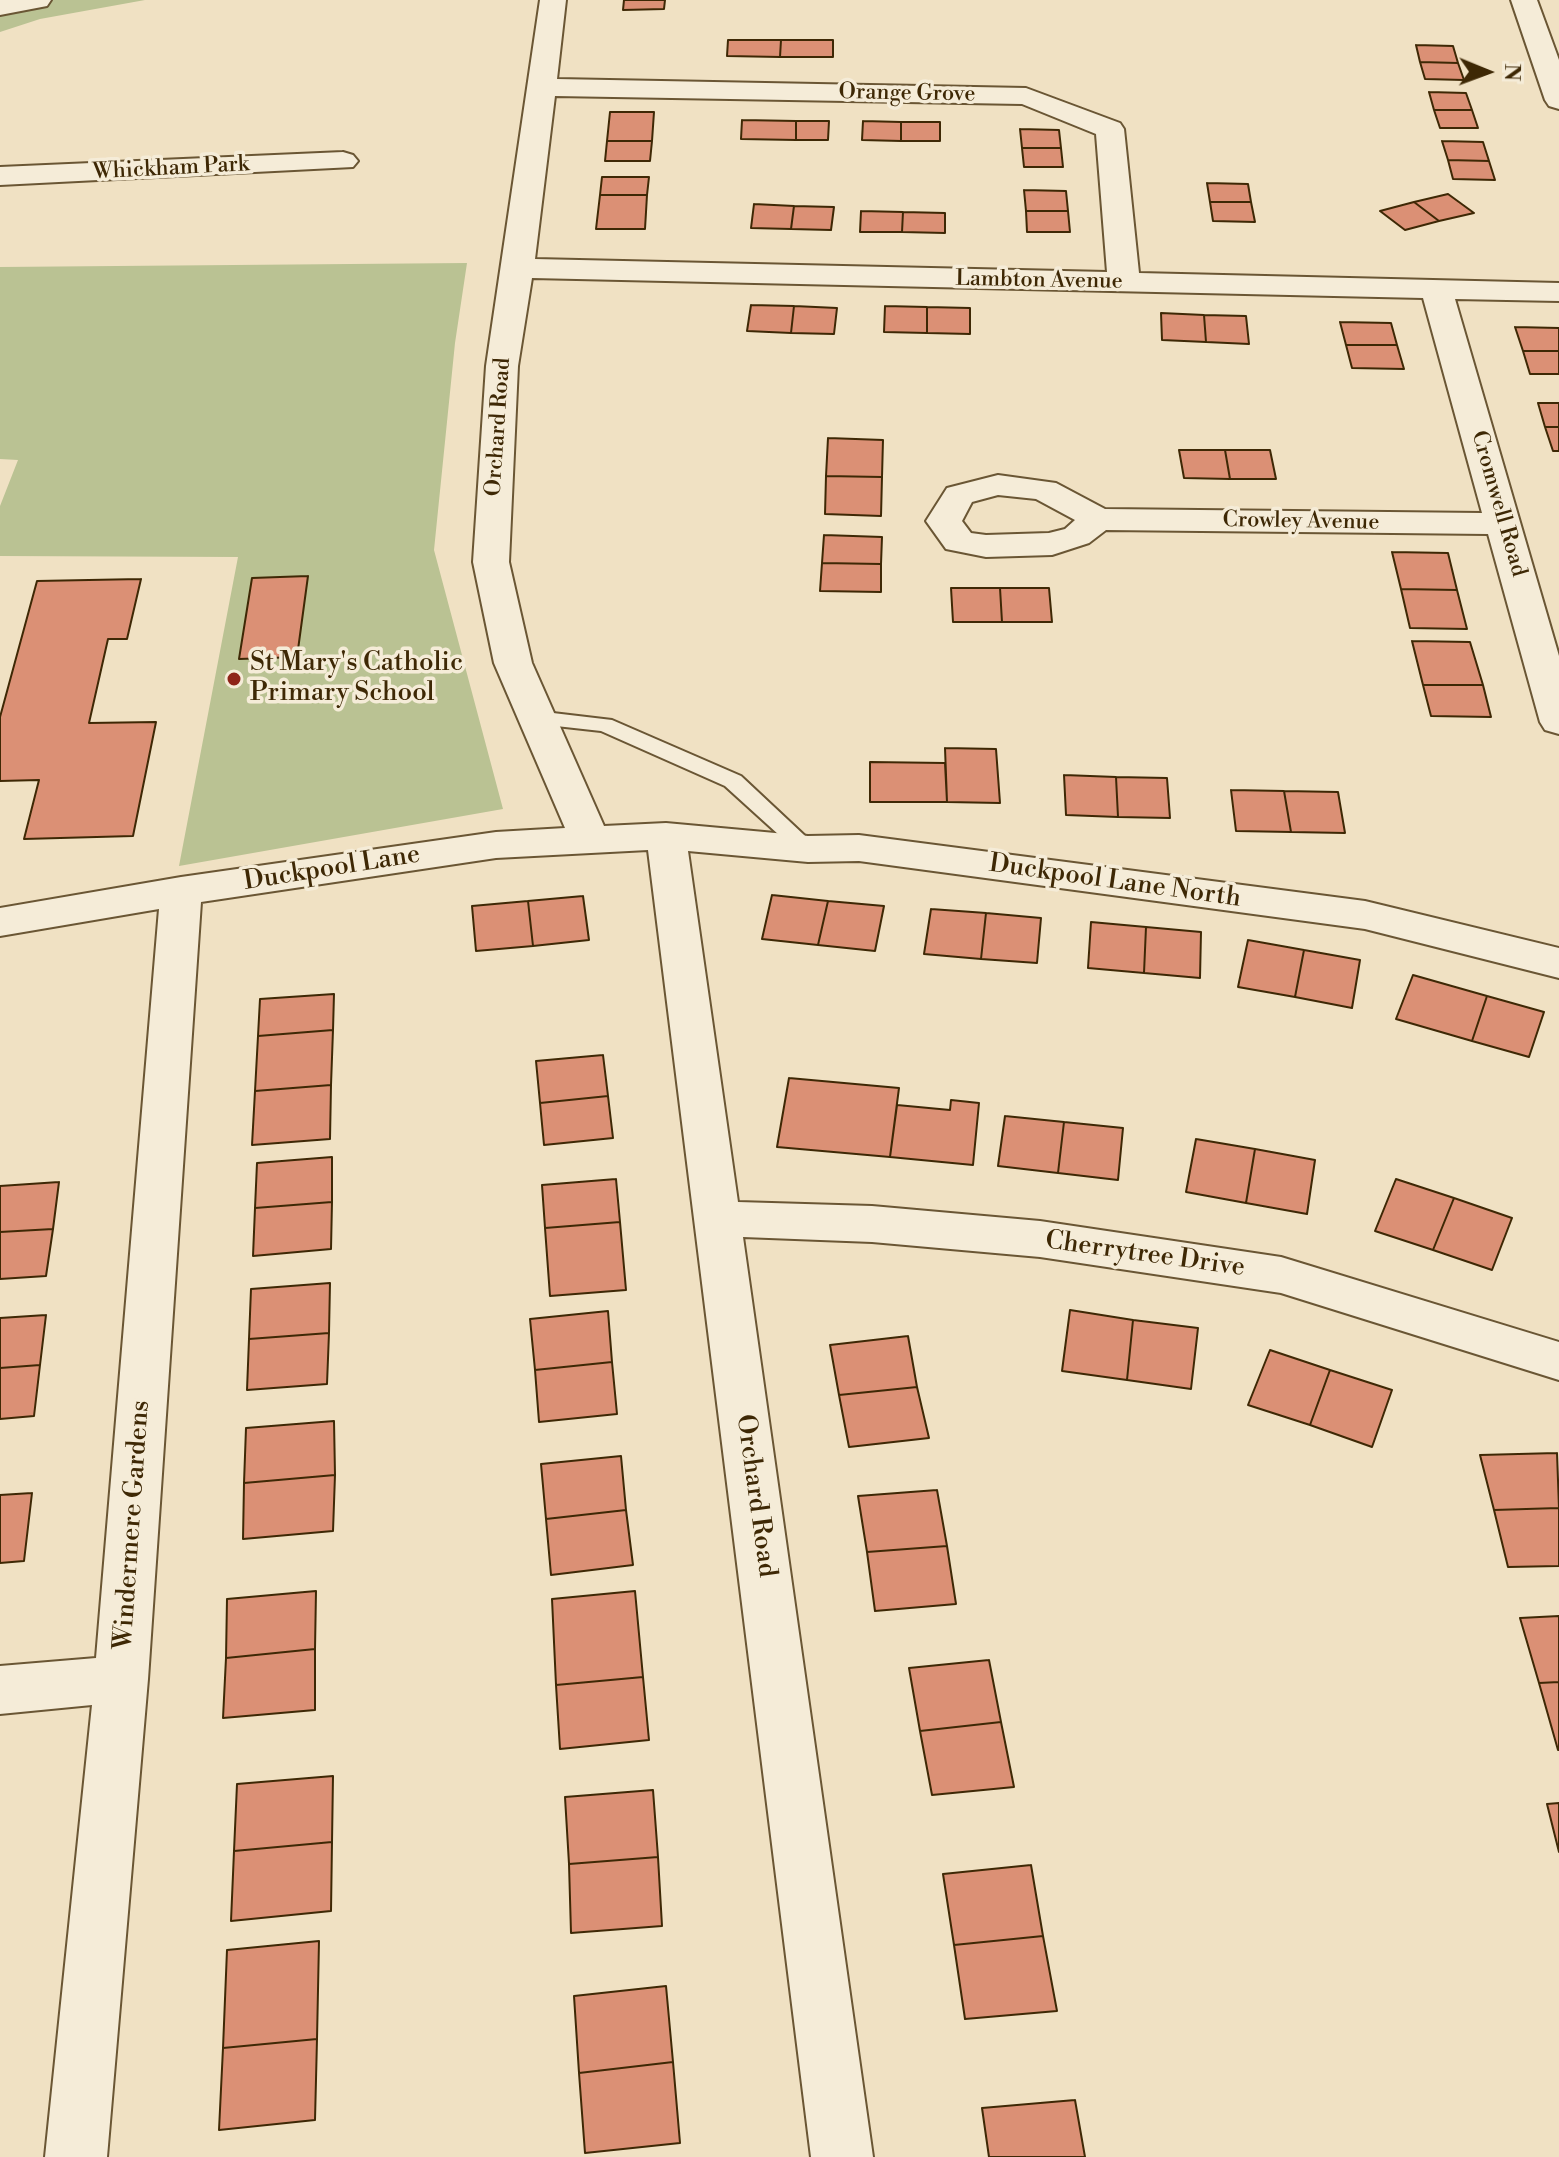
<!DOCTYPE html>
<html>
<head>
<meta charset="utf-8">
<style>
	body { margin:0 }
	#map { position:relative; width:1559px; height:2157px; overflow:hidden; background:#f0e1c3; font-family:"Libre Bodoni",serif }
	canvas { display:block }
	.north { position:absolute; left:1447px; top:32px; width:80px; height:80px; -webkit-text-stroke:6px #f5ecd8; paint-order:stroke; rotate:91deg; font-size:22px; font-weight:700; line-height:32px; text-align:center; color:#3e2805 }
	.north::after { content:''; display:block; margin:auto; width:28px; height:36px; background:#3e2805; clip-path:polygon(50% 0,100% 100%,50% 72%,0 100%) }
</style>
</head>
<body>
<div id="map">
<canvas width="1559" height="2157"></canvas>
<div class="north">N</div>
</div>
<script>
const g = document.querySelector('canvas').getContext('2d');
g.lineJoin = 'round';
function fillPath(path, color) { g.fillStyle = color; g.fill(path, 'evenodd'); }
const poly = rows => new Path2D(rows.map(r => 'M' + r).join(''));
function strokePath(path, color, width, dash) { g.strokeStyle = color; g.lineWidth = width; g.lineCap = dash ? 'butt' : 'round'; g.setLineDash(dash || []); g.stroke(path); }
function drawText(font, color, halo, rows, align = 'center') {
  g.font = font + ' "Libre Bodoni",serif'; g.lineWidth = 7; g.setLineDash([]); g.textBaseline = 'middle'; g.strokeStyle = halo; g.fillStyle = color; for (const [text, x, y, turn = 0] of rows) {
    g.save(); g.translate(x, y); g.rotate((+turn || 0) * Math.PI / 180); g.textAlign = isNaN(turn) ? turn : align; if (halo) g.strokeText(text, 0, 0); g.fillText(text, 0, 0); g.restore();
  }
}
fillPath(poly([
	[0,0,145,0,40,19,0,32],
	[467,263,455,343,434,550,503,809,179,866,238,557,0,556,0,506,18,460,0,459,0,267]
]), '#bac293');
const building = poly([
	[624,0,665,0,664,9,623,10,624,0],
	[728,40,781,40,780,57,727,56,728,40],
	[781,40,833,40,833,57,780,57,781,40],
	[1416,45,1453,46,1458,63,1420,62,1416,45],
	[1420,62,1458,63,1464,80,1425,79,1420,62],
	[1429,92,1466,93,1472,110,1434,110,1429,92],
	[1434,110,1472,110,1478,128,1440,128,1434,110],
	[610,112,654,112,652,141,607,141,610,112],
	[742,120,796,121,796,140,741,139,742,120],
	[796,121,829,121,828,140,796,140,796,121],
	[863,121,901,122,901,141,862,140,863,121],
	[901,122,940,122,940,141,901,141,901,122],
	[1020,129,1059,130,1061,148,1022,148,1020,129],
	[607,141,652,141,650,161,605,161,607,141],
	[1442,141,1483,142,1489,161,1448,160,1442,141],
	[1022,148,1061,148,1063,167,1024,167,1022,148],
	[1448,160,1489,161,1495,180,1453,179,1448,160],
	[602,177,649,177,647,195,600,195,602,177],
	[1207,183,1248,184,1251,202,1210,202,1207,183],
	[1024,190,1066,191,1068,211,1026,211,1024,190],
	[1448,194,1474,213,1439,221,1414,202,1448,194],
	[600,195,647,195,645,229,596,229,600,195],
	[1210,202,1251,202,1255,222,1213,221,1210,202],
	[1414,202,1439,221,1405,230,1380,211,1414,202],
	[754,204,794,206,791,229,751,228,754,204],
	[794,206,834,207,831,230,791,229,794,206],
	[861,211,903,212,902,232,860,232,861,211],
	[1026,211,1068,211,1070,232,1027,232,1026,211],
	[903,212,945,213,945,233,902,232,903,212],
	[751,305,794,306,791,333,747,331,751,305],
	[794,306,837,308,834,334,791,333,794,306],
	[885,306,927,307,927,333,884,332,885,306],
	[927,307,970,308,970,334,927,333,927,307],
	[1161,313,1204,315,1206,342,1162,340,1161,313],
	[1204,315,1246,316,1249,344,1206,342,1204,315],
	[1340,322,1391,323,1397,345,1346,345,1340,322],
	[1515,327,1559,328,1559,351,1523,351,1515,327],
	[1346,345,1397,345,1404,369,1352,368,1346,345],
	[1523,351,1559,351,1559,374,1530,374,1523,351],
	[1538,403,1559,403,1559,427,1545,427,1538,403],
	[1545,427,1559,427,1559,451,1553,451,1545,427],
	[828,438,883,440,882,477,826,476,828,438],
	[1179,450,1225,450,1230,479,1184,478,1179,450],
	[1225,450,1270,450,1276,479,1230,479,1225,450],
	[826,476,882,477,881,516,825,514,826,476],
	[824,535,882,537,881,564,822,563,824,535],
	[1392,552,1448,553,1457,590,1401,589,1392,552],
	[822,563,881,564,881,592,820,591,822,563],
	[308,576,297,657,239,659,252,578,308,576],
	[141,579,127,639,108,639,89,723,156,722,133,836,24,839,39,780,0,781,0,717,37,581,141,579],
	[951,588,1000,588,1002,622,953,622,951,588],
	[1000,588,1049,588,1052,622,1002,622,1000,588],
	[1401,589,1457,590,1467,629,1410,628,1401,589],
	[1412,641,1470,642,1483,685,1423,685,1412,641],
	[1423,685,1483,685,1491,717,1431,716,1423,685],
	[945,748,996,749,1000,803,947,802,945,748],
	[870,762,945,763,947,802,870,802,870,762],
	[1064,775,1116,777,1118,817,1066,815,1064,775],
	[1116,777,1167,778,1170,818,1118,817,1116,777],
	[1231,790,1284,791,1291,832,1236,831,1231,790],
	[1284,791,1338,792,1345,833,1291,832,1284,791],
	[772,895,828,901,818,945,762,939,772,895],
	[583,896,589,940,533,946,528,901,583,896],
	[528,901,533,946,476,951,472,906,528,901],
	[828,901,884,906,875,951,818,945,828,901],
	[931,909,986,913,981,959,924,954,931,909],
	[986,913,1041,918,1037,963,981,959,986,913],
	[1091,922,1146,927,1144,973,1088,968,1091,922],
	[1146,927,1201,932,1200,978,1144,973,1146,927],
	[1248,940,1304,950,1295,997,1238,987,1248,940],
	[1304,950,1360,960,1352,1008,1295,997,1304,950],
	[1413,975,1487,996,1472,1041,1396,1019,1413,975],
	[334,994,333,1030,258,1036,260,999,334,994],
	[1487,996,1544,1012,1529,1057,1472,1041,1487,996],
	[333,1030,331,1085,255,1091,258,1036,333,1030],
	[603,1055,608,1096,540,1103,536,1061,603,1055],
	[789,1078,899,1088,890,1157,777,1147,789,1078],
	[331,1085,330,1139,252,1145,255,1091,331,1085],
	[608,1096,613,1138,544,1145,540,1103,608,1096],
	[951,1100,979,1103,973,1165,890,1157,897,1105,950,1110,951,1100],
	[1005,1116,1064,1122,1058,1173,998,1166,1005,1116],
	[1064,1122,1123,1128,1118,1180,1058,1173,1064,1122],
	[1196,1139,1255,1149,1246,1203,1186,1192,1196,1139],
	[1255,1149,1315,1160,1307,1214,1246,1203,1255,1149],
	[332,1157,332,1202,255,1208,257,1163,332,1157],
	[616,1179,620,1222,545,1228,542,1185,616,1179],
	[1396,1179,1454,1198,1433,1250,1375,1231,1396,1179],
	[59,1182,53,1229,0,1232,0,1186,59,1182],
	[1454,1198,1512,1218,1492,1270,1433,1250,1454,1198],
	[332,1202,331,1249,253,1256,255,1208,332,1202],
	[620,1222,626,1290,550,1296,545,1228,620,1222],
	[53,1229,46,1276,0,1279,0,1232,53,1229],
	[330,1283,329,1333,249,1339,251,1289,330,1283],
	[1070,1310,1133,1320,1127,1380,1062,1371,1070,1310],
	[608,1311,612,1362,535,1370,530,1319,608,1311],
	[46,1315,40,1365,0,1368,0,1318,46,1315],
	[1133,1320,1198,1328,1191,1389,1127,1380,1133,1320],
	[329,1333,327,1384,247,1390,249,1339,329,1333],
	[908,1336,917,1387,839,1395,830,1345,908,1336],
	[1270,1350,1330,1370,1310,1425,1248,1405,1270,1350],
	[612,1362,617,1414,539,1422,535,1370,612,1362],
	[40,1365,34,1416,0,1419,0,1368,40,1365],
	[1330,1370,1392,1390,1372,1447,1310,1425,1330,1370],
	[917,1387,929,1438,849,1447,839,1395,917,1387],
	[334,1421,335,1475,244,1483,246,1428,334,1421],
	[1557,1453,1559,1508,1494,1510,1480,1455,1557,1453],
	[621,1456,626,1510,546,1519,541,1464,621,1456],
	[335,1475,333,1531,243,1539,244,1483,335,1475],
	[937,1490,947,1546,867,1552,858,1496,937,1490],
	[32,1493,24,1561,0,1563,0,1495,32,1493],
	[1559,1508,1559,1566,1508,1567,1494,1510,1559,1508],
	[626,1510,633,1565,551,1575,546,1519,626,1510],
	[947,1546,956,1604,875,1611,867,1552,947,1546],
	[316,1591,315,1649,226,1658,227,1599,316,1591],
	[635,1591,643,1677,556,1685,552,1599,635,1591],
	[1559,1616,1559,1682,1539,1683,1520,1618,1559,1616],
	[315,1649,315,1710,223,1718,226,1658,315,1649],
	[989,1660,1001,1722,920,1731,909,1668,989,1660],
	[643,1677,649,1740,560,1749,556,1685,643,1677],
	[1559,1682,1559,1750,1558,1750,1539,1683,1559,1682],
	[1001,1722,1014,1787,932,1795,920,1731,1001,1722],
	[333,1776,332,1842,234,1851,237,1784,333,1776],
	[653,1790,658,1857,569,1864,565,1797,653,1790],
	[1559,1803,1559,1852,1547,1804,1559,1803],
	[332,1842,331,1911,231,1921,234,1851,332,1842],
	[658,1857,662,1926,571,1933,569,1864,658,1857],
	[1031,1865,1043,1936,954,1945,943,1874,1031,1865],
	[1043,1936,1057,2011,965,2019,954,1945,1043,1936],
	[319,1941,317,2039,223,2048,227,1950,319,1941],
	[666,1986,673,2062,579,2073,574,1996,666,1986],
	[317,2039,315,2120,219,2130,223,2048,317,2039],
	[673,2062,680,2143,585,2153,579,2073,673,2062],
	[1075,2100,1085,2157,989,2157,982,2108,1075,2100]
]);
fillPath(building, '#db9075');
strokePath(building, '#3e2805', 2);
const lane = poly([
	[536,711,612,720,741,776,819,849,816,854,800,854,725,786,601,731,529,723,526,718,529,713,536,711]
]);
const street = poly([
	[0,0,51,0,47,6,0,15,0,0],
	[540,0,566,0,557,79,1026,88,1120,123,1124,129,1139,273,1559,283,1559,301,1455,299,1559,656,1559,734,1545,730,1540,722,1488,534,1106,530,1089,543,1052,555,986,557,946,549,926,521,947,488,998,475,1056,483,1105,509,1482,513,1423,298,532,278,518,366,509,562,532,663,604,826,666,823,808,836,859,835,1365,901,1559,948,1559,978,1365,929,859,861,808,862,688,851,738,1202,872,1206,1040,1221,1281,1257,1559,1342,1559,1380,1281,1293,1040,1257,872,1242,743,1237,873,2157,811,2157,648,850,496,858,201,902,148,1679,107,2157,45,2157,92,1705,0,1714,0,1666,96,1658,159,909,0,936,0,908,181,877,496,832,565,828,494,663,473,562,486,366,540,0],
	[555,96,1022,104,1096,134,1107,272,535,259,555,96],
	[998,495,1036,499,1075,520,1065,529,1049,533,986,535,971,533,962,521,972,502,998,495],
	[1511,0,1537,0,1559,60,1559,109,1549,106,1545,100,1511,0],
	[343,152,353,155,358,161,353,167,0,185,0,167,343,152]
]);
strokePath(lane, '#6a5634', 4);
strokePath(street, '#6a5634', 4);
fillPath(lane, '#f5ecd8');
fillPath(street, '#f5ecd8');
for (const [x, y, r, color] of [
	[234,679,8,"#8f2418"]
]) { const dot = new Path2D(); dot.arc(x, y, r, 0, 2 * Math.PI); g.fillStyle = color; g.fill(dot); strokePath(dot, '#f5ecd8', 3); }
drawText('22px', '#3e2805', '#f5ecd8', [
	["Orange Grove",907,94,1],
	["Whickham Park",171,169,-3],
	["Lambton Avenue",1039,281,1],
	["Orchard Road",499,427,-86],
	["Cromwell Road",1498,504,74],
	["Crowley Avenue",1301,522,1]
]);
drawText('26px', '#3e2805', '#f5ecd8', [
	["St Mary's Catholic",250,664],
	["Primary School",250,694]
], 'left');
drawText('26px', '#3e2805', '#f5ecd8', [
	["Duckpool Lane",332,869,-9],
	["Duckpool Lane North",1115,882,8],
	["Cherrytree Drive",1145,1255,8],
	["Orchard Road",755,1496,82],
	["Windermere Gardens",133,1525,-86]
]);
</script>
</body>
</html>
